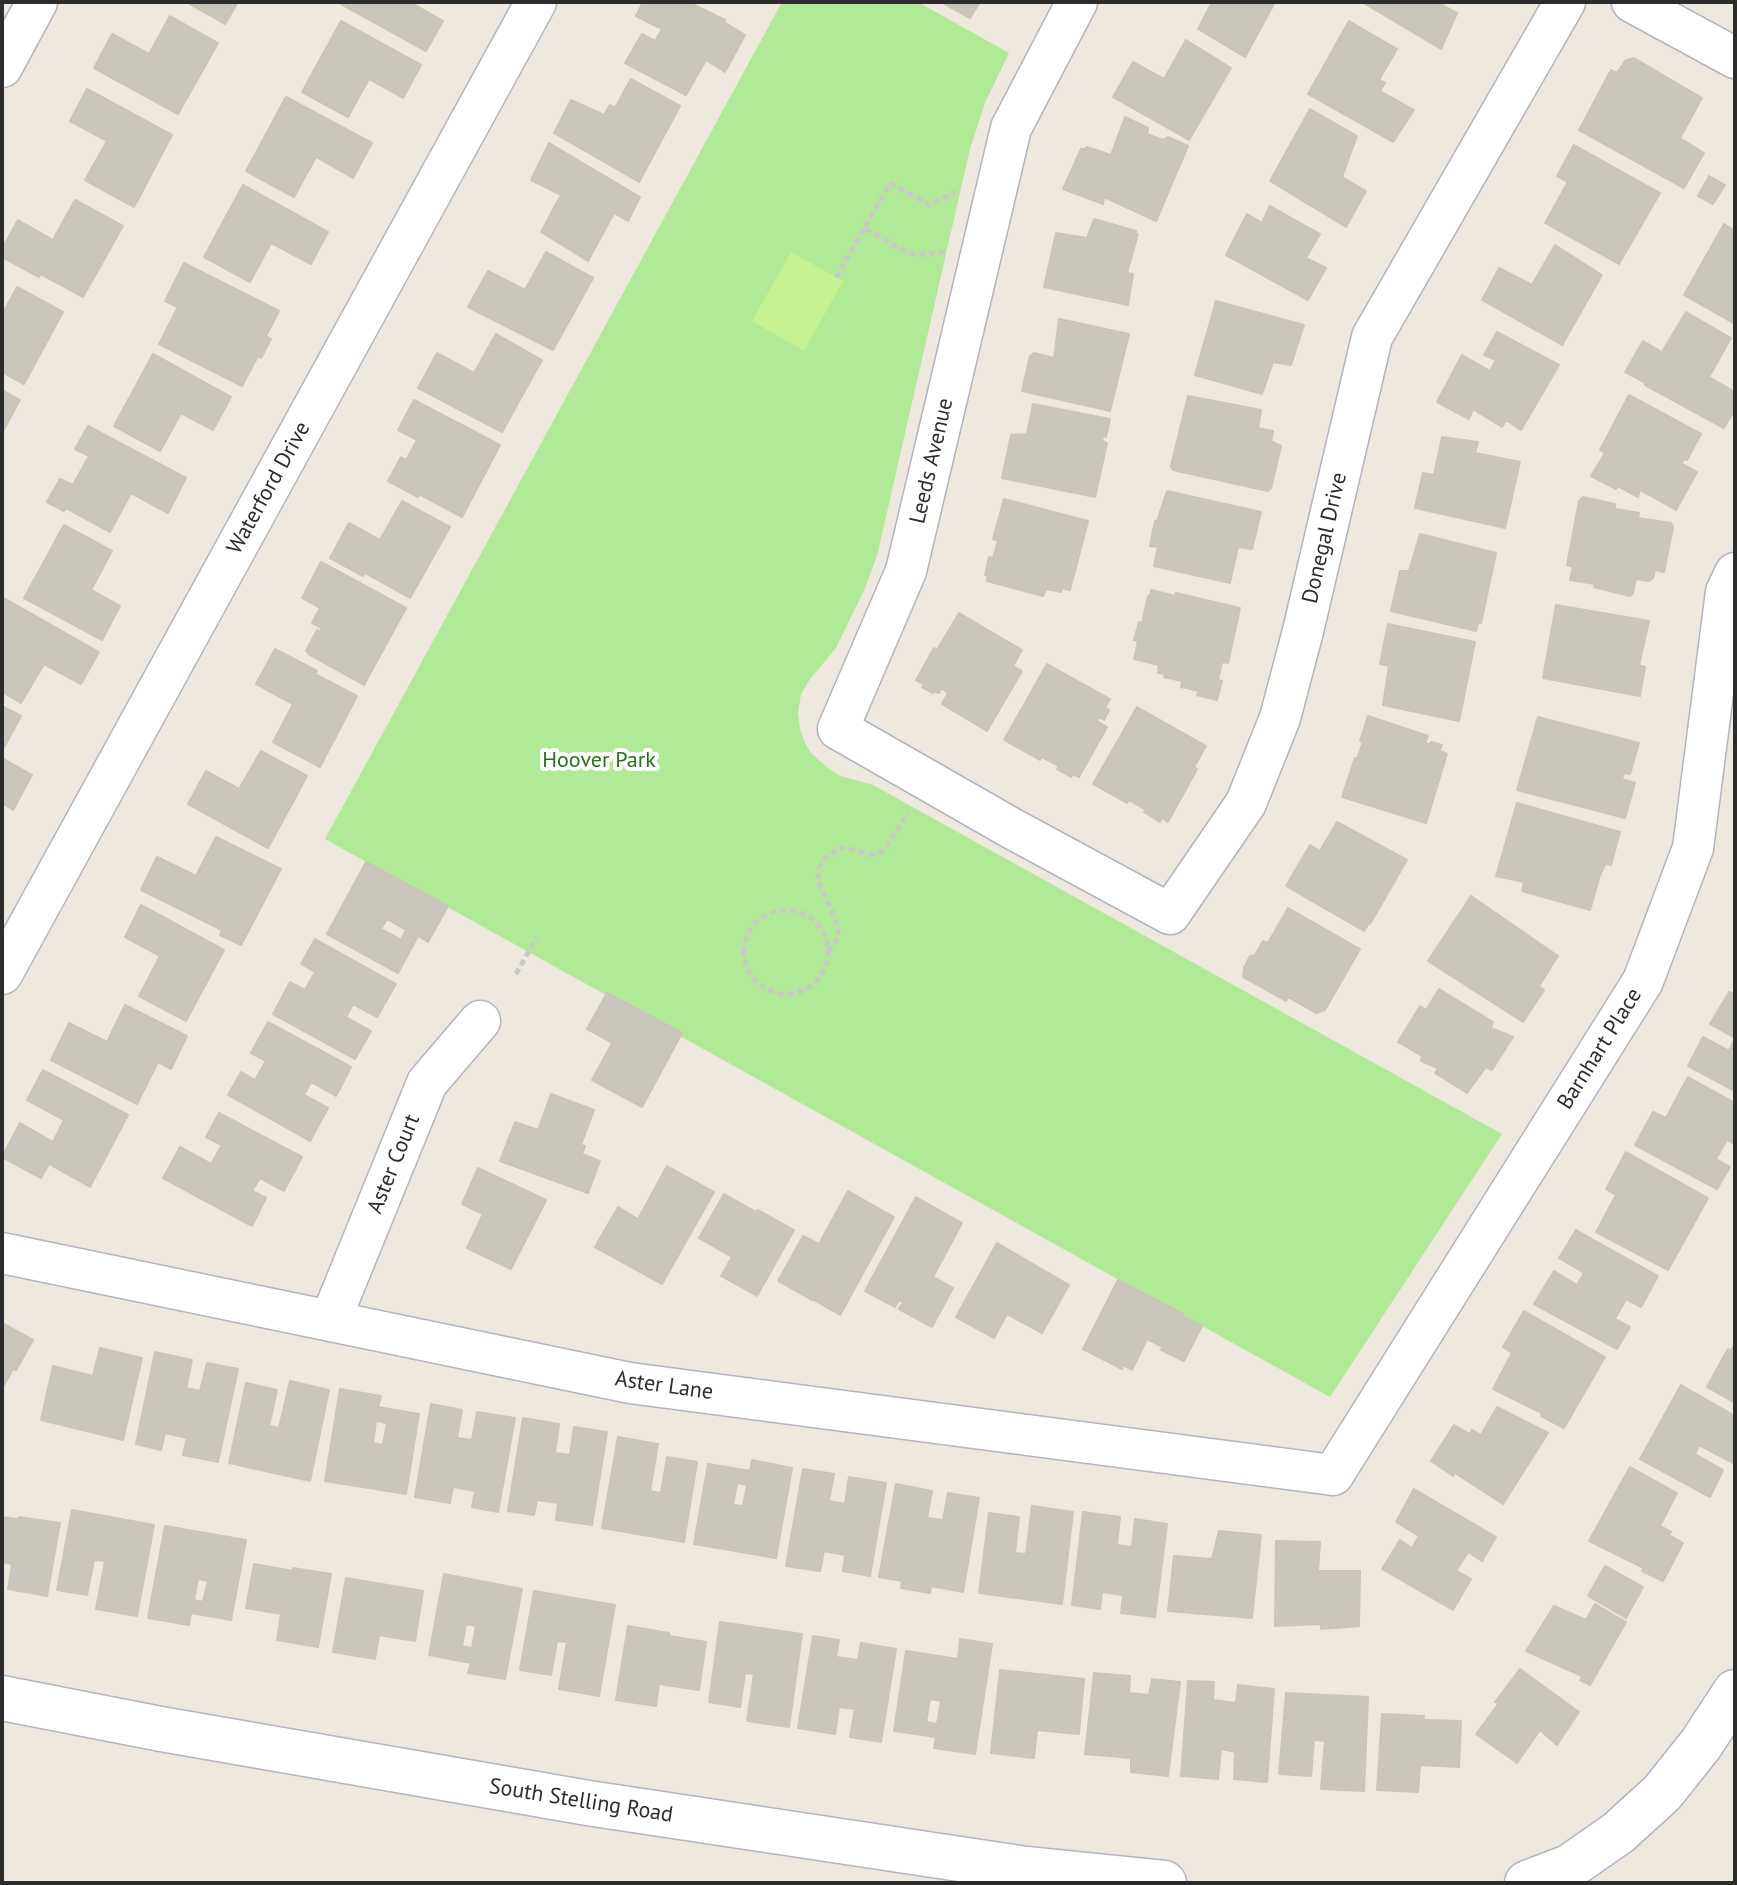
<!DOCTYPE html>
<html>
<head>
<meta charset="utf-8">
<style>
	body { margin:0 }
	#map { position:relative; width:1737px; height:1885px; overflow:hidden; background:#efe8de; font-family:"PT Sans",sans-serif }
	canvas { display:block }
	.frame { position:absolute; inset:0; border:4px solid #2c2c2c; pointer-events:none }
</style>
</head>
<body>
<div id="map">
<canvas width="1737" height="1885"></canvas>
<div class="frame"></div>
</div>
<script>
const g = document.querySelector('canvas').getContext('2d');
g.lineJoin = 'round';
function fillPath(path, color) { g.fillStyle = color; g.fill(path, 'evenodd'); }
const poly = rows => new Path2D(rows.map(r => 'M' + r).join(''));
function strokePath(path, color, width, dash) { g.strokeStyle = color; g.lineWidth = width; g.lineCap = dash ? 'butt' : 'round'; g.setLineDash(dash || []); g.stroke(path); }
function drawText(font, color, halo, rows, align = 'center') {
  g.font = font + ' "PT Sans",sans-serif'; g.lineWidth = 8; g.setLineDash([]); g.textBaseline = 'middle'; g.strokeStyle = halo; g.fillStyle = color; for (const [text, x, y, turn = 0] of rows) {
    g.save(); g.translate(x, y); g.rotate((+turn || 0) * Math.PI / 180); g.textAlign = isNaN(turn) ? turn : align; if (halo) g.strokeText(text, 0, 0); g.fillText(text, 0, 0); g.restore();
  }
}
fillPath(poly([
	[782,2,918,2,1009,53,985,103,970,149,877,556,865,588,836,648,810,679,801,694,798,713,800,729,805,743,811,753,829,769,841,776,873,785,1502,1134,1330,1397,325,839]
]), '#b0ea96');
fillPath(poly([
	[791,252,843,281,804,351,752,321]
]), '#c6f291');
const building = poly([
	[186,2,238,2,225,24,186,2],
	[342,2,410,2,443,21,426,51,341,4,342,2],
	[643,2,688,2,725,20,724,22,745,35,725,72,706,60,686,95,625,63,642,34,655,41,662,29,636,16,643,2],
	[941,2,980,2,970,18,941,2],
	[1212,2,1275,2,1245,57,1198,29,1212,2],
	[1362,2,1436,2,1457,13,1441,49,1362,2],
	[170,16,218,43,178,114,94,68,112,34,149,54,170,16],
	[341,21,421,65,403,98,369,79,348,117,302,92,341,21],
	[1349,21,1397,49,1379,80,1385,83,1380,91,1414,110,1393,142,1308,94,1349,21],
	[1186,40,1231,68,1189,140,1113,97,1133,62,1164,79,1186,40],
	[1634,58,1702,98,1680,138,1704,153,1684,188,1579,130,1611,70,1617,73,1625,61,1634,58],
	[631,79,680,106,639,182,554,133,571,100,604,115,610,105,615,108,631,79],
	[87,89,172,135,134,207,85,180,107,141,70,121,87,89],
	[286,97,372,143,353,178,316,157,294,197,246,171,286,97],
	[1310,109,1357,136,1342,177,1366,191,1346,227,1270,181,1310,109],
	[1125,117,1148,128,1147,134,1163,140,1168,137,1188,146,1156,221,1104,197,1103,204,1063,189,1081,149,1085,149,1087,147,1111,155,1125,117],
	[549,143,640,197,628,221,614,213,588,261,541,232,561,195,531,180,549,143],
	[1574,145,1660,193,1619,264,1545,223,1568,182,1557,176,1574,145],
	[1709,176,1725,185,1713,204,1698,196,1709,176],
	[243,185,328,232,311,264,271,243,250,282,204,257,243,185],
	[75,200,123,226,83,297,41,274,39,277,2,257,2,249,18,220,53,240,75,200],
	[1270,206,1320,234,1306,258,1326,268,1308,300,1226,255,1247,214,1262,223,1270,206],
	[1094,219,1136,231,1135,233,1138,234,1127,273,1133,274,1128,305,1044,287,1056,233,1087,238,1094,219],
	[1724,224,1735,231,1735,324,1684,295,1724,224],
	[1555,245,1602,275,1562,345,1482,300,1499,268,1532,285,1555,245],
	[546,252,593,278,553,350,468,307,488,271,525,290,546,252],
	[184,263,279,311,266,336,271,339,261,358,258,356,242,386,159,344,178,307,165,301,184,263],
	[17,287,63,312,24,384,2,372,2,315,17,287],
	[1216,301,1304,325,1291,365,1273,362,1262,394,1195,375,1216,301],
	[1686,312,1731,338,1709,377,1735,392,1735,409,1724,428,1645,385,1646,383,1625,372,1643,341,1662,352,1686,312],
	[1059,319,1129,334,1110,411,1022,391,1030,356,1034,353,1054,358,1059,319],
	[1497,332,1559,365,1521,430,1506,420,1502,427,1473,409,1469,419,1437,402,1462,355,1490,371,1496,360,1484,355,1497,332],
	[496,334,542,360,502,432,418,388,437,353,474,373,496,334],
	[153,354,231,397,213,430,181,413,160,451,114,426,153,354],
	[2,390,20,400,2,433,2,390],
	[1629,395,1701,434,1687,460,1685,459,1681,463,1697,472,1676,510,1640,490,1638,497,1618,486,1616,489,1591,476,1605,453,1600,450,1629,395],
	[1188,396,1261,410,1258,428,1273,431,1271,441,1281,446,1271,488,1268,491,1173,470,1171,466,1188,396],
	[414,400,500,445,462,517,419,494,418,497,388,481,401,457,406,460,417,440,398,430,414,400],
	[1033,404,1110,419,1106,437,1103,436,1102,441,1107,443,1095,497,1002,478,1011,435,1027,434,1033,404],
	[88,426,186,478,168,513,131,493,110,532,66,508,64,511,47,502,60,479,73,485,89,456,75,449,88,426],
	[1442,437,1478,442,1475,453,1520,462,1505,528,1415,508,1423,473,1434,475,1442,437],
	[1167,491,1261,512,1252,549,1238,547,1230,583,1154,566,1158,547,1150,546,1155,521,1157,521,1167,491],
	[1583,497,1615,504,1615,509,1639,513,1638,518,1671,523,1673,527,1664,572,1655,570,1653,578,1649,581,1636,579,1633,593,1630,596,1594,587,1595,584,1570,580,1573,567,1567,565,1579,501,1583,497],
	[1004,499,1088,521,1070,590,1062,588,1061,592,1046,589,1043,596,987,581,988,575,985,575,989,557,993,558,998,541,993,539,1004,499],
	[402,501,450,527,410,598,365,573,363,576,330,558,349,523,380,540,402,501],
	[64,525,112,551,91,590,120,606,102,640,24,598,64,525],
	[1420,534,1496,553,1481,623,1478,622,1476,631,1391,611,1400,571,1409,571,1420,534],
	[321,562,406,608,364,685,308,654,309,652,306,651,317,630,319,632,322,628,312,623,320,608,302,598,321,562],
	[1151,590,1175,596,1176,593,1240,608,1228,663,1222,662,1218,680,1222,681,1217,700,1197,695,1199,691,1181,687,1182,681,1164,677,1165,674,1158,673,1159,665,1134,659,1138,641,1134,640,1139,622,1142,623,1148,596,1150,596,1151,590],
	[2,597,99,652,81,684,44,664,21,703,2,692,2,597],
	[1556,605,1649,621,1639,665,1645,667,1640,696,1543,678,1556,605],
	[959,613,1022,650,1013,666,1022,671,987,731,942,704,948,693,941,688,939,693,934,691,933,693,922,687,924,684,916,680,934,648,937,650,959,613],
	[1388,624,1475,642,1459,721,1383,705,1389,666,1380,664,1388,624],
	[275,649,317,671,315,674,357,696,320,767,273,742,293,704,256,684,275,649],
	[1047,664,1110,699,1105,707,1109,710,1104,720,1100,717,1097,721,1107,727,1079,777,1073,774,1071,777,1057,769,1059,766,1042,757,1040,760,1004,740,1047,664],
	[2,706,21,716,2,751,2,706],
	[1137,707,1206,746,1194,767,1197,769,1168,822,1162,818,1160,822,1144,812,1146,810,1129,800,1127,803,1093,784,1137,707],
	[1368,716,1428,736,1425,743,1430,745,1431,742,1442,745,1440,751,1447,754,1426,823,1342,797,1355,758,1357,759,1363,742,1360,741,1368,716],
	[1538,717,1639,743,1630,774,1624,773,1622,779,1635,783,1625,818,1517,790,1538,717],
	[261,751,307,776,268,848,188,804,206,771,239,789,261,751],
	[2,758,32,775,13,810,2,803,2,758],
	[1517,803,1620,832,1611,865,1606,863,1600,875,1590,910,1522,891,1524,882,1496,876,1517,803],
	[1337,822,1407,860,1370,924,1369,923,1364,931,1286,886,1310,845,1320,851,1337,822],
	[216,837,281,869,241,945,220,935,222,930,141,890,157,857,196,876,216,837],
	[366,862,448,906,428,942,418,936,398,973,327,934,366,862],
	[387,919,406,930,401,940,381,929,387,919],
	[1471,896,1558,956,1539,986,1544,990,1523,1022,1428,961,1471,896],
	[141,905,224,950,186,1021,139,996,160,956,125,937,141,905],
	[1288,908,1360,949,1325,1010,1316,1013,1288,997,1286,1001,1243,977,1244,968,1250,956,1255,955,1263,941,1268,943,1288,908],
	[315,939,396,984,377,1017,353,1004,346,1017,371,1031,355,1059,273,1014,290,982,305,990,315,972,301,964,315,939],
	[1439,989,1493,1022,1491,1028,1513,1037,1492,1070,1486,1067,1467,1093,1435,1073,1438,1068,1421,1061,1422,1056,1398,1042,1420,1006,1426,1010,1439,989],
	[1729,992,1735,995,1735,1091,1688,1066,1703,1037,1729,1051,1735,1038,1710,1024,1729,992],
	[607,993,682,1033,642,1107,592,1080,612,1043,587,1029,607,993],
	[125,1005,187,1036,171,1069,158,1062,137,1104,51,1060,69,1023,107,1042,125,1005],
	[268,1022,351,1067,336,1096,311,1082,304,1095,328,1108,310,1141,228,1095,241,1072,255,1080,266,1061,251,1053,268,1022],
	[43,1070,128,1115,90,1187,49,1164,41,1178,2,1157,20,1123,53,1142,64,1120,27,1100,43,1070],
	[1688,1077,1735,1103,1735,1144,1727,1140,1716,1159,1730,1167,1717,1189,1635,1145,1653,1112,1666,1118,1688,1077],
	[551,1094,594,1110,581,1145,585,1146,582,1154,600,1161,588,1193,500,1161,515,1122,538,1130,551,1094],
	[219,1113,302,1157,284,1191,260,1178,252,1191,266,1198,252,1226,163,1178,180,1147,211,1164,222,1145,206,1137,219,1113],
	[1626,1152,1708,1198,1668,1270,1596,1232,1616,1195,1606,1189,1626,1152],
	[667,1166,714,1192,662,1284,595,1247,618,1207,638,1219,667,1166],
	[478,1168,546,1200,511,1269,467,1248,483,1214,462,1204,478,1168],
	[848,1191,894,1217,840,1315,814,1300,821,1287,819,1287,812,1300,778,1281,803,1236,819,1244,848,1191],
	[724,1194,756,1212,758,1210,794,1230,757,1296,721,1276,732,1257,699,1238,724,1194],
	[916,1197,962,1223,933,1277,953,1288,932,1327,899,1309,903,1302,899,1300,895,1307,865,1291,916,1197],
	[1576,1230,1658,1276,1641,1307,1626,1299,1615,1319,1630,1327,1617,1349,1534,1304,1554,1271,1577,1285,1584,1273,1559,1258,1576,1230],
	[997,1243,1069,1285,1042,1333,1007,1314,994,1338,956,1317,997,1243],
	[1118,1280,1183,1314,1182,1316,1202,1326,1184,1361,1161,1350,1163,1347,1147,1339,1132,1370,1123,1365,1122,1369,1083,1349,1118,1280],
	[1524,1311,1605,1357,1564,1428,1541,1416,1542,1413,1493,1389,1512,1353,1503,1347,1524,1311],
	[2,1323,33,1340,16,1370,13,1369,2,1389,2,1323],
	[1735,1343,1735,1403,1707,1387,1728,1349,1731,1351,1735,1343],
	[100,1348,142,1358,123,1440,41,1420,53,1366,93,1376,100,1348],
	[155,1352,192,1360,186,1388,200,1391,207,1363,238,1369,218,1462,183,1455,187,1438,165,1433,161,1450,136,1444,155,1352],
	[290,1381,329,1390,310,1481,229,1463,246,1383,277,1390,269,1426,279,1428,290,1381],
	[1681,1385,1735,1416,1735,1464,1699,1445,1695,1454,1723,1470,1710,1497,1640,1459,1681,1385],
	[340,1389,381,1396,378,1407,419,1414,406,1494,325,1481,340,1389],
	[376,1421,387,1423,383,1445,373,1443,376,1421],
	[431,1404,462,1410,457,1438,472,1440,477,1412,515,1418,498,1512,472,1507,475,1491,453,1487,450,1503,415,1497,431,1404],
	[1497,1407,1548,1433,1503,1504,1455,1473,1453,1476,1431,1461,1454,1425,1470,1434,1472,1430,1481,1435,1497,1407],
	[523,1418,559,1424,555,1453,570,1455,574,1427,607,1432,592,1525,556,1520,558,1503,537,1500,534,1515,508,1511,523,1418],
	[618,1437,658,1444,650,1491,661,1493,667,1457,697,1462,684,1542,602,1528,618,1437],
	[752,1460,792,1468,776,1558,694,1544,708,1464,750,1471,752,1460],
	[737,1483,747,1485,743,1506,733,1505,737,1483],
	[1630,1467,1677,1493,1660,1526,1671,1532,1669,1535,1683,1543,1663,1581,1642,1571,1644,1568,1589,1541,1630,1467],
	[803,1469,834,1474,829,1501,845,1504,849,1477,886,1483,870,1576,843,1571,845,1555,824,1551,820,1571,786,1566,803,1469],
	[896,1484,932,1491,927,1518,943,1520,948,1493,979,1498,963,1592,931,1586,930,1593,901,1588,902,1581,879,1577,896,1484],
	[1414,1489,1496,1537,1482,1561,1468,1552,1456,1571,1471,1579,1453,1610,1382,1569,1400,1540,1412,1548,1419,1536,1396,1522,1414,1489],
	[1032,1506,1073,1512,1062,1604,979,1593,989,1513,1019,1517,1015,1553,1026,1554,1032,1506],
	[72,1510,154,1525,137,1616,96,1609,105,1561,94,1560,87,1595,57,1590,72,1510],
	[1083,1512,1120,1517,1117,1545,1132,1547,1135,1519,1167,1524,1155,1617,1121,1613,1123,1595,1102,1592,1100,1609,1072,1605,1083,1512],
	[2,1517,18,1519,19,1517,60,1523,47,1596,8,1589,12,1564,2,1562,2,1517],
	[165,1526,246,1540,231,1620,191,1613,189,1625,148,1618,165,1526],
	[198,1579,208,1581,203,1602,194,1600,198,1579],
	[1219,1531,1261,1535,1252,1618,1168,1611,1174,1556,1212,1559,1219,1531],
	[1276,1541,1320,1542,1318,1571,1360,1571,1359,1626,1321,1629,1321,1624,1275,1626,1276,1541],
	[254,1564,293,1571,293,1568,331,1574,318,1647,277,1640,281,1614,246,1608,254,1564],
	[1605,1566,1643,1587,1626,1618,1588,1596,1605,1566],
	[444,1574,522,1589,505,1679,468,1673,471,1663,429,1655,444,1574],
	[466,1624,476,1626,472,1648,462,1646,466,1624],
	[346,1578,423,1591,415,1641,379,1635,375,1659,333,1652,346,1578],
	[534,1591,615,1605,599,1696,559,1689,567,1642,557,1641,551,1675,520,1670,534,1591],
	[1595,1604,1626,1622,1590,1685,1580,1680,1582,1676,1526,1651,1554,1606,1586,1620,1595,1604],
	[720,1622,802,1634,789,1727,747,1721,754,1674,745,1673,740,1707,709,1702,720,1622],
	[628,1626,669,1633,669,1636,706,1642,699,1690,659,1684,656,1706,616,1700,628,1626],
	[813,1636,839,1640,836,1657,858,1660,861,1643,896,1649,881,1742,850,1737,855,1709,839,1707,835,1734,798,1728,813,1636],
	[960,1639,992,1644,975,1754,934,1748,936,1737,894,1731,906,1651,958,1659,960,1639],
	[930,1699,941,1701,937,1724,926,1722,930,1699],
	[1520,1669,1579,1712,1557,1745,1540,1730,1517,1763,1476,1734,1499,1703,1495,1702,1520,1669],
	[1000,1670,1084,1679,1079,1734,1037,1730,1034,1758,991,1753,1000,1670],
	[1094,1673,1130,1676,1129,1693,1149,1695,1152,1679,1180,1682,1168,1776,1131,1772,1131,1758,1085,1754,1094,1673],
	[1188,1681,1214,1682,1213,1700,1236,1703,1238,1685,1274,1689,1267,1782,1234,1779,1235,1752,1221,1749,1218,1779,1181,1776,1188,1681],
	[1286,1693,1368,1697,1364,1791,1321,1789,1325,1741,1314,1740,1311,1776,1279,1774,1286,1693],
	[1382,1714,1424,1716,1423,1720,1461,1721,1459,1767,1420,1765,1418,1792,1377,1790,1382,1714]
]);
fillPath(building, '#cac6bc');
strokePath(building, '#cbc4b7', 2);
const minor = poly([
	[1077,2,1011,128,906,571,838,729,1011,828,1170,914,1246,803,1280,718,1303,631,1372,337,1565,2],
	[1632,2,1735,58],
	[2,67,37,2],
	[2,974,536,2],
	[2,1253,630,1383,1333,1475,1643,981,1693,848,1726,592,1735,573],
	[330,1321,427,1083,480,1021]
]);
const secondary = poly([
	[2,1698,161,1729,588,1803,1026,1869,1164,1883],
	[1527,1883,1569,1867,1618,1833,1662,1793,1701,1744,1735,1692]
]);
strokePath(minor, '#b2b4c1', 43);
strokePath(secondary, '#b2b4c1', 47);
strokePath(poly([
	[945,252,919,255,906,252,864,228,890,183,930,205,956,192],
	[836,278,864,228],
	'744 952a42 42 0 1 1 84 0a42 42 0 1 1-84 0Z',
	[829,952,839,935,834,916,818,881,819,868,823,860,840,848,846,848,871,855,881,852,887,846,908,812],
	[516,974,537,937]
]), '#c8c8c8', 5, [6, 4]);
strokePath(minor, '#fff', 40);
strokePath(secondary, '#fff', 44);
drawText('22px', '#2c2c2c', '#fff', [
	["Leeds Avenue",932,461,-77],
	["Waterford Drive",269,488,-61],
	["Donegal Drive",1325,538,-77],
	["Barnhart Place",1600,1049,-58],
	["Aster Court",394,1164,-68],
	["Aster Lane",664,1386,8],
	["South Stelling Road",581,1801,9]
]);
drawText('22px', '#257214', '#fff', [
	["Hoover Park",599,761]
]);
</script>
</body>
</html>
